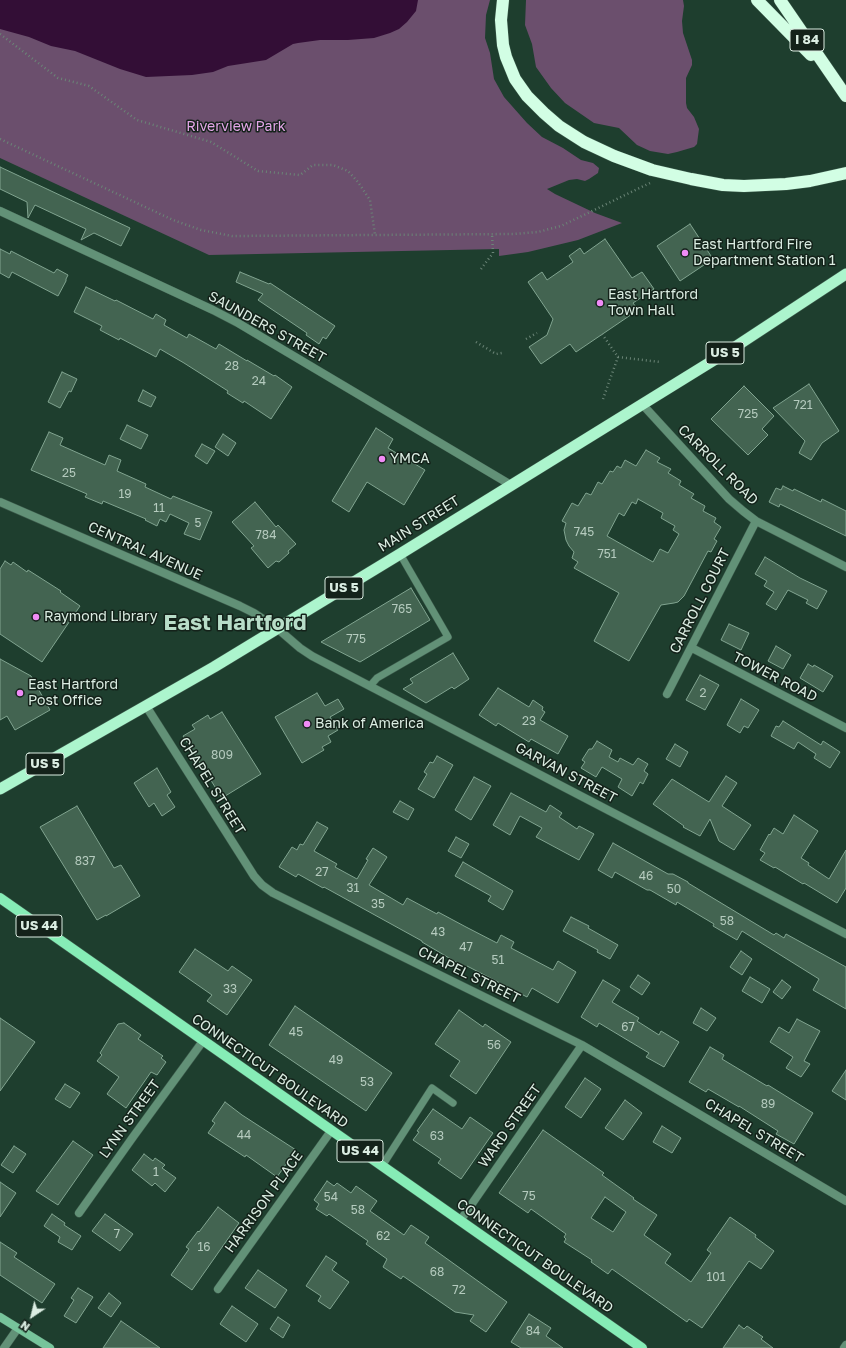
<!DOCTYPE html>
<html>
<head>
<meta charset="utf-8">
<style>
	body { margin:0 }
	#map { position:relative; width:846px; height:1348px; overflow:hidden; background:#1e3e2e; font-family:"Golos Text",sans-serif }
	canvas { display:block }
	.north { position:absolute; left:12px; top:1296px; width:40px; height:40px; -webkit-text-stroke:3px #14221a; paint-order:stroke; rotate:215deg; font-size:11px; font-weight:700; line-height:16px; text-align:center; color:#dbede2 }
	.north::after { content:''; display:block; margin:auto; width:14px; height:18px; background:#dbede2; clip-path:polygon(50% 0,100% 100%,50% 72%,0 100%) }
</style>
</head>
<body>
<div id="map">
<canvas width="846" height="1348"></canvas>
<div class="north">N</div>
</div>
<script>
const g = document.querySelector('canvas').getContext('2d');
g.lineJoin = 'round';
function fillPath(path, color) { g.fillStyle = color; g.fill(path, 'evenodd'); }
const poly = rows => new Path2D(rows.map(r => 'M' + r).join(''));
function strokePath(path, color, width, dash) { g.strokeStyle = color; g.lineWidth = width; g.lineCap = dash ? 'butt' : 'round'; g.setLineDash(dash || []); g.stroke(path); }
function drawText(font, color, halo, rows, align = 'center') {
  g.font = font + ' "Golos Text",sans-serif'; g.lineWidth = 3; g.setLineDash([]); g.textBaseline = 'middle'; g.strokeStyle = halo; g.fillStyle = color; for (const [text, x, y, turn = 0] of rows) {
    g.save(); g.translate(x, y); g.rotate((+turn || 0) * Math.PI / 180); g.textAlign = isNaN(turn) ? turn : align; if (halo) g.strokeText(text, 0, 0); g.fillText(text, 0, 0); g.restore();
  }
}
fillPath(poly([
	[0,0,490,0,486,15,485,38,490,53,494,79,504,97,527,123,542,137,563,148,581,160,593,163,599,168,598,173,589,179,585,181,577,179,569,180,547,189,555,194,595,213,622,223,578,240,528,252,499,256,499,249,209,255,0,158],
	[526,0,683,0,684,6,682,21,683,33,692,60,692,65,686,78,686,103,687,108,694,117,699,129,697,144,694,147,677,152,668,154,650,151,637,145,619,128,594,123,565,103,551,88,536,67,532,44,525,25]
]), '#6b4f6d');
fillPath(poly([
	[0,0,418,0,416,11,407,22,399,29,390,33,374,38,348,40,320,40,298,43,293,44,266,60,228,66,213,72,192,75,146,77,120,69,75,51,51,46,29,37,0,29]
]), '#330e36');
const building = poly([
	[0,167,130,228,121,246,94,233,81,240,86,229,35,205,28,218,27,202,0,189,0,167],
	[690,224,713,259,680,281,657,246,690,224],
	[605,239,632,278,642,272,654,289,633,303,638,310,576,352,570,344,541,364,529,347,547,335,553,319,528,282,542,272,547,280,573,262,569,256,580,248,584,254,605,239],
	[0,249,10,254,11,251,54,273,57,269,68,275,66,279,66,281,58,296,12,272,9,278,0,273,0,249],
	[240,272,269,284,270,283,335,326,326,339,323,337,319,344,306,335,307,333,258,300,263,294,236,282,240,272],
	[86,287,115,301,116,300,153,319,156,314,166,320,164,325,187,338,189,334,216,349,219,344,247,361,247,360,274,376,275,375,292,387,271,419,244,401,243,403,227,393,228,391,184,363,160,349,156,357,120,338,119,340,100,330,102,326,74,312,86,287],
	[62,372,77,379,71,392,69,391,60,408,48,402,62,372],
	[809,384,839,431,822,443,811,460,799,453,805,441,773,408,809,384],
	[744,386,774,416,762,429,768,435,748,455,711,419,744,386],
	[143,390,156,397,151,407,138,401,143,390],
	[127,425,148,435,141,449,120,439,127,425],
	[376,428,393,439,388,448,425,470,404,505,367,482,349,512,332,501,376,428],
	[49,432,63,438,60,445,105,465,109,455,121,460,117,471,146,484,145,487,171,499,173,496,212,512,200,540,184,534,189,523,170,514,166,522,160,519,157,526,145,520,146,519,103,501,102,504,85,497,87,494,31,470,49,432],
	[223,434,236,443,228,456,215,447,223,434],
	[202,444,215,451,207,464,195,456,202,444],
	[646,450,660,458,657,462,671,469,668,473,681,481,679,485,694,494,691,498,705,506,703,511,716,518,714,522,721,527,714,539,717,541,711,552,708,551,684,596,678,602,674,603,661,605,629,661,594,641,619,593,574,568,578,562,572,558,574,552,569,546,566,540,564,530,566,523,562,521,572,503,578,506,586,493,591,495,598,482,602,484,610,471,613,472,617,466,621,468,625,460,636,466,646,450],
	[638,499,663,513,661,518,675,526,673,530,679,534,668,553,660,549,653,562,607,536,619,513,624,516,632,502,636,504,638,499],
	[783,486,793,491,794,489,821,502,822,499,846,511,846,536,780,504,779,507,769,502,776,488,781,490,783,486],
	[255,502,276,527,278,525,296,544,288,551,289,553,279,562,276,561,268,568,251,548,254,546,232,522,255,502],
	[765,557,800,578,827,591,817,609,806,603,808,600,788,590,776,610,766,604,774,592,764,586,767,581,755,574,765,557],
	[5,561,11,565,13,562,27,572,28,570,61,591,60,592,80,606,42,662,0,634,0,569,5,561],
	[411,588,430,620,360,662,321,642,411,588],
	[729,624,749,633,741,650,721,640,729,624],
	[776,646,791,655,783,669,768,661,776,646],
	[453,653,469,679,454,689,452,687,426,703,403,689,413,683,410,679,453,653],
	[0,659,31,676,50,710,15,730,7,716,0,720,0,659],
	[808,664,813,667,814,665,833,676,823,692,800,678,808,664],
	[700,675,719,685,705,710,686,700,700,675],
	[498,688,529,707,533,700,543,707,542,710,545,712,540,720,568,736,558,754,531,739,529,742,498,723,496,726,479,715,498,688],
	[317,693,325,706,338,699,344,709,330,717,338,730,328,736,331,742,322,747,324,750,302,763,275,717,317,693],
	[741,699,759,710,748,728,744,726,740,733,727,725,741,699],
	[222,712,261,774,222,798,183,736,195,729,192,725,208,715,210,719,222,712],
	[783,721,821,745,823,741,840,752,830,768,814,758,816,754,798,742,794,749,771,736,776,726,779,727,783,721],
	[597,741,612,750,609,757,618,762,620,758,633,765,638,758,648,764,644,771,648,774,643,784,640,782,632,796,618,787,622,779,602,767,596,777,581,768,585,762,582,760,589,749,592,749,597,741],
	[675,744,688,752,680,767,666,759,675,744],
	[437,756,453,765,434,798,418,789,427,774,424,772,430,762,433,763,437,756],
	[157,768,171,792,167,795,175,807,162,816,154,803,149,807,134,783,157,768],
	[726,776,737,783,722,806,751,825,734,850,719,841,710,819,700,836,683,827,684,826,653,804,672,779,709,802,726,776],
	[474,777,491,786,471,820,455,810,474,777],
	[511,793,546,812,550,805,562,813,559,817,577,829,579,826,594,834,579,860,536,837,542,828,520,816,510,835,493,825,511,793],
	[400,801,414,809,408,820,393,812,400,801],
	[77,806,114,868,121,865,140,896,106,916,106,915,97,920,40,827,77,806],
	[794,815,818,831,801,858,809,863,808,865,829,879,846,850,846,888,837,903,804,883,803,884,775,867,774,868,760,860,765,853,760,850,769,834,770,835,774,828,783,834,794,815],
	[317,822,328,828,314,851,337,864,335,867,357,879,368,860,366,859,373,848,387,857,369,885,403,905,407,898,437,914,438,912,466,927,497,943,501,935,514,942,511,948,553,970,558,961,576,972,558,1003,532,988,527,997,467,966,466,968,422,942,422,941,324,887,323,888,298,874,296,877,279,867,292,847,297,850,300,844,303,845,317,822],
	[456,837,469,844,461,858,448,851,456,837],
	[613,843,668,874,673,874,688,882,688,883,774,935,776,933,784,938,786,934,846,967,846,1009,813,990,819,979,742,931,737,940,713,926,714,924,677,902,676,905,650,890,647,890,615,872,612,878,598,870,613,843],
	[463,862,513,891,503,910,488,901,491,896,455,876,463,862],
	[571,917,589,926,588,928,618,945,610,959,597,952,598,950,563,931,571,917],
	[195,949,228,971,232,966,252,980,227,1015,207,1001,212,995,179,972,195,949],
	[741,951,752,959,742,975,730,967,741,951],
	[638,975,650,983,642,995,630,987,638,975],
	[750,977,770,989,762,1003,742,991,750,977],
	[603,980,620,990,612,1002,639,1018,637,1021,659,1035,661,1031,679,1042,664,1067,646,1057,649,1053,599,1023,597,1027,581,1017,603,980],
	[782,980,791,987,782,999,773,992,782,980],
	[295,1006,392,1073,366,1111,269,1045,295,1006],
	[701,1008,716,1018,707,1031,693,1023,701,1008],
	[459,1010,483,1027,485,1024,511,1042,476,1094,450,1076,460,1061,435,1044,459,1010],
	[0,1018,35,1042,0,1091,0,1018],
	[797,1019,820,1031,804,1061,810,1064,801,1077,786,1068,793,1057,770,1042,779,1027,789,1033,797,1019],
	[124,1023,141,1035,138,1039,163,1056,161,1058,166,1062,157,1075,151,1072,126,1108,107,1094,119,1077,97,1061,102,1055,100,1053,118,1024,124,1023],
	[710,1047,724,1055,722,1059,767,1086,768,1085,813,1113,794,1144,776,1134,778,1131,739,1106,739,1107,708,1089,706,1092,689,1082,710,1047],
	[846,1070,846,1100,832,1091,846,1070],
	[585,1078,601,1089,581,1118,565,1107,585,1078],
	[65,1084,80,1093,70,1108,55,1099,65,1084],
	[625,1100,642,1113,623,1140,605,1128,625,1100],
	[225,1102,242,1115,296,1150,277,1177,246,1155,245,1157,208,1133,215,1123,212,1121,225,1102],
	[433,1109,462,1129,470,1117,493,1133,461,1179,438,1163,441,1159,413,1140,419,1132,417,1131,433,1109],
	[662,1126,681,1138,672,1153,653,1142,662,1126],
	[543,1130,604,1173,602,1175,634,1198,633,1199,657,1215,644,1235,671,1254,665,1263,691,1282,711,1253,707,1250,730,1217,756,1235,755,1237,774,1251,761,1269,749,1261,702,1328,689,1319,687,1322,612,1269,608,1274,591,1262,592,1260,564,1242,566,1239,564,1237,566,1234,531,1209,528,1213,499,1193,543,1130],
	[605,1197,626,1212,613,1232,591,1218,605,1197],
	[73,1141,93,1155,58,1205,36,1191,73,1141],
	[14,1146,26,1154,13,1173,1,1165,14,1146],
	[144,1154,153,1161,155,1158,165,1165,162,1168,176,1178,165,1192,155,1183,152,1186,132,1170,144,1154],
	[327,1181,334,1186,337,1183,351,1193,356,1186,377,1201,370,1211,404,1235,411,1225,429,1237,425,1243,507,1302,486,1332,470,1321,474,1315,455,1312,403,1276,401,1279,383,1267,387,1259,366,1244,368,1241,329,1214,327,1216,316,1209,319,1204,314,1200,327,1181],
	[0,1182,16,1193,0,1217,0,1182],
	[218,1207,239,1223,192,1290,171,1275,189,1249,186,1247,198,1231,199,1232,218,1207],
	[52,1214,65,1223,64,1225,81,1236,72,1250,58,1242,60,1237,44,1226,52,1214],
	[105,1214,133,1234,120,1251,92,1231,105,1214],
	[0,1242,17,1253,14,1257,55,1284,42,1303,0,1275,0,1242],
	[326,1256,337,1263,332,1270,349,1282,330,1309,318,1301,321,1296,306,1286,326,1256],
	[258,1270,287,1290,275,1308,245,1288,258,1270],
	[78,1288,93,1297,76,1323,64,1316,74,1300,71,1298,78,1288],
	[109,1293,121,1303,111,1317,98,1308,109,1293],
	[232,1306,258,1324,246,1342,220,1324,232,1306],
	[529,1314,551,1328,546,1336,563,1348,521,1348,511,1342,529,1314],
	[278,1317,290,1325,283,1338,270,1329,278,1317],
	[121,1321,160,1348,103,1348,121,1321],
	[739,1325,744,1329,747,1326,763,1337,761,1339,773,1348,723,1348,739,1325]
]);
fillPath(building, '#436451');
strokePath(building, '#81a490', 1);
const service = poly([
	[370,686,377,678,448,637,400,554],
	[382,1166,432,1088,453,1103]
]);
const minor = poly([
	[0,211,213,310,238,323,511,485],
	[642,404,729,499,743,511,756,521,846,567],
	[278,629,300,648,312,656,846,934],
	[692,648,846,728],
	[667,694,756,521],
	[146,706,254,876,262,885,273,893,582,1045,846,1201],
	[79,1213,133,1137,203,1041],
	[460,1221,582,1045],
	[218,1289,331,1131],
	[4,1348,18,1328],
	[844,1348,846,1345]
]);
const tertiary = poly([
	[0,502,240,606,254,613,278,629]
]);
const secondary = poly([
	[0,1317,50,1348]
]);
const primary = poly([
	[0,898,642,1348]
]);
const trunk = poly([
	[0,789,214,667,400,554,735,347,846,274]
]);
const motorway = poly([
	[503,0,501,20,503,45,506,57,515,79,527,96,544,113,559,126,584,142,614,156,652,170,691,179,723,185,744,186,786,184,810,181,846,173],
	[757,0,811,55],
	[780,0,846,96]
]);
strokePath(service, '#3c5a4b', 8);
strokePath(minor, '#3c5a4b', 9);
strokePath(tertiary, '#3c5a4b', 9);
strokePath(secondary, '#3c5a4b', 9);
strokePath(primary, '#3c5a4b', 11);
strokePath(trunk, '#3c5a4b', 12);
strokePath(motorway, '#3c5a4b', 13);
strokePath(poly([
	[0,34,58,78,89,86,137,120,211,142,258,171,300,175,313,165,333,165,348,171,358,182,370,200,375,235],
	[0,139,173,220,201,230,232,236,514,234,538,232,561,226,650,183],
	[481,269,493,253,492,234],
	[602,334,618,357,660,362],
	[526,339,537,333],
	[476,342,496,354,502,353],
	[603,399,618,357]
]), '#6b8577', 2.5, [1, 3]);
strokePath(service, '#629177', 7);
strokePath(minor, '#629177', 8);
strokePath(tertiary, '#629177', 8);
strokePath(secondary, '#77c49b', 8);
strokePath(primary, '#86ecb6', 10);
strokePath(trunk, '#acf5cd', 11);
strokePath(motorway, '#d2fee4', 12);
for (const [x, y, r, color] of [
	[685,253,4,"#f08bf6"],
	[600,303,4,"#f08bf6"],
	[382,459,4,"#f08bf6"],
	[36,617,4,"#f08bf6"],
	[20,693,4,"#f08bf6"],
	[307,724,4,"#f08bf6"]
]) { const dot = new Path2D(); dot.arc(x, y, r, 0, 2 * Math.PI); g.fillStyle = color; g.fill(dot); strokePath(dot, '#14221a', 1.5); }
drawText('12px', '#b5cbbe', null, [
	["28",232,366],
	["24",259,381],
	["721",803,405],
	["725",748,414],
	["25",69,473],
	["19",125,494],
	["11",159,508],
	["5",198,523],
	["745",584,532],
	["784",266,535],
	["751",607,554],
	["765",402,609],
	["775",356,639],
	["2",703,693],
	["23",529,721],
	["809",222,755],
	["837",85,861],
	["27",322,872],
	["46",646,876],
	["31",353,888],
	["50",674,889],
	["35",378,904],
	["58",727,921],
	["43",438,932],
	["47",466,947],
	["51",498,960],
	["33",230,989],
	["67",628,1027],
	["45",296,1032],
	["56",494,1045],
	["49",336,1060],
	["53",367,1082],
	["89",768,1104],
	["44",244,1135],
	["63",437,1136],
	["1",156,1172],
	["75",529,1196],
	["54",331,1197],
	["58",358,1210],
	["7",117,1234],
	["62",383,1236],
	["16",204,1247],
	["68",437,1272],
	["101",716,1277],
	["72",459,1290],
	["84",533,1331]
]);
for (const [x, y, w] of [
	[807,40,34],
	[725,353,38],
	[344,588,38],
	[45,764,38],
	[39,926,46],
	[360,1151,46]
]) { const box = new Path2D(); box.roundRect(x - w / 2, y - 11, w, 22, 3); g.fillStyle = '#14221a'; g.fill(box); strokePath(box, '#dbede2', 1); }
drawText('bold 13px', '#dbede2', null, [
	["I 84",807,40],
	["US 5",725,353],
	["US 5",344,588],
	["US 5",45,764],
	["US 44",39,926],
	["US 44",360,1151]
]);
drawText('14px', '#e4a6e8', '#14221a', [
	["Riverview Park",236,127]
]);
drawText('14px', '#dbede2', '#14221a', [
	["East Hartford Fire",693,245],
	["Department Station 1",693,261],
	["East Hartford",608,295],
	["Town Hall",608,311],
	["YMCA",390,459],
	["Raymond Library",44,617],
	["East Hartford",28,685],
	["Post Office",28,701],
	["Bank of America",315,724]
], 'left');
drawText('14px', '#dbede2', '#14221a', [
	["SAUNDERS STREET",267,327,29],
	["CARROLL ROAD",718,465,45],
	["MAIN STREET",419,524,-32],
	["CENTRAL AVENUE",145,551,24],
	["CARROLL COURT",700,601,-63],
	["TOWER ROAD",775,677,27],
	["GARVAN STREET",566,773,28],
	["CHAPEL STREET",212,786,58],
	["CHAPEL STREET",469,975,26],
	["CONNECTICUT BOULEVARD",270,1071,35],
	["LYNN STREET",130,1119,-54],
	["WARD STREET",510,1126,-55],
	["CHAPEL STREET",754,1131,31],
	["HARRISON PLACE",264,1202,-54],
	["CONNECTICUT BOULEVARD",535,1256,35]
]);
drawText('bold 22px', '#b8ddc8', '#14221a', [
	["East Hartford",235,623]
]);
</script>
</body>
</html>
